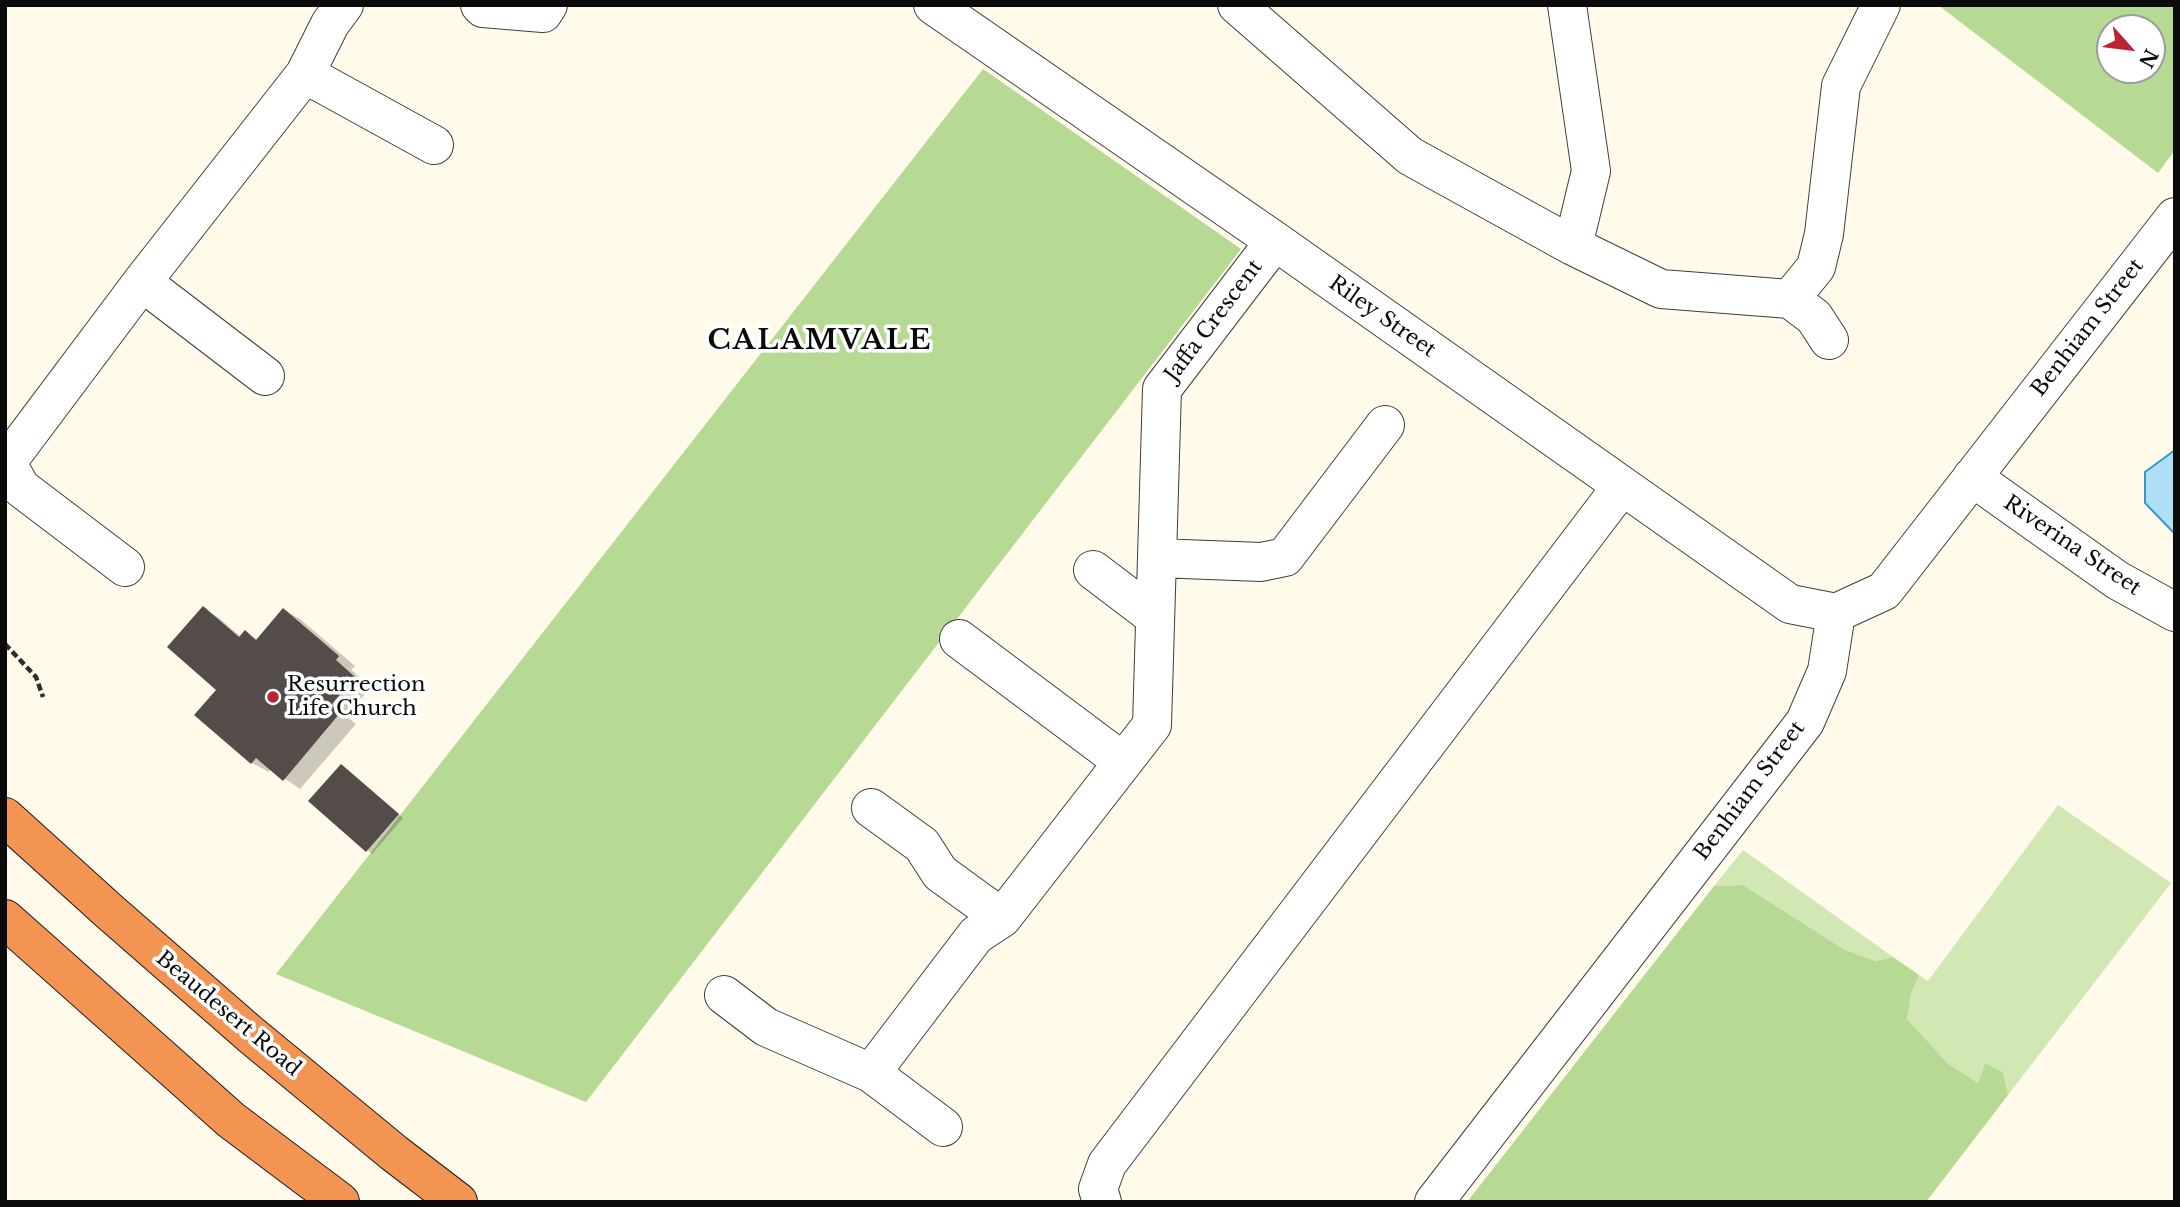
<!DOCTYPE html>
<html>
<head>
<meta charset="utf-8">
<style>
	body { margin:0 }
	#map { position:relative; width:2180px; height:1207px; overflow:hidden; background:#fffae9; font-family:"Libre Baskerville",serif }
	canvas { display:block }
	.frame { position:absolute; inset:0; border:7px solid #0b0b0b; pointer-events:none }
	.north { position:absolute; left:2096px; top:14px; width:70px; height:70px; box-sizing:border-box; background:#fff; border:2px solid #9d9d9d; border-radius:50%; rotate:118deg; font-size:19px; font-weight:700; line-height:28px; text-align:center; color:#0b0b0b }
	.north::after { content:''; display:block; margin:auto; width:24px; height:32px; background:#ba2433; clip-path:polygon(50% 0,100% 100%,50% 72%,0 100%) }
</style>
</head>
<body>
<div id="map">
<canvas width="2180" height="1207"></canvas>
<div class="frame"></div>
<div class="north">N</div>
</div>
<script>
const g = document.querySelector('canvas').getContext('2d');
g.lineJoin = 'round';
function fillPath(path, color) { g.fillStyle = color; g.fill(path, 'evenodd'); }
const poly = rows => new Path2D(rows.map(r => 'M' + r).join(''));
function strokePath(path, color, width, dash) { g.strokeStyle = color; g.lineWidth = width; g.lineCap = dash ? 'butt' : 'round'; g.setLineDash(dash || []); g.stroke(path); }
function drawText(font, color, halo, rows, align = 'center') {
  g.font = font + ' "Libre Baskerville",serif'; g.lineWidth = 7; g.setLineDash([]); g.textBaseline = 'middle'; g.strokeStyle = halo; g.fillStyle = color; for (const [text, x, y, turn = 0] of rows) {
    g.save(); g.translate(x, y); g.rotate((+turn || 0) * Math.PI / 180); g.textAlign = isNaN(turn) ? turn : align; if (halo) g.strokeText(text, 0, 0); g.fillText(text, 0, 0); g.restore();
  }
}
fillPath(poly([
	[2058,805,2171,883,2008,1095,2003,1072,1985,1063,1978,1083,1948,1065,1907,1019,1911,994,1919,975,1928,981],
	[1743,850,1760,862,1893,957,1876,961,1845,950,1743,885,1714,886]
]), '#d2e8b4');
fillPath(poly([
	[1938,5,2175,5,2175,150,2158,173],
	[2110,28,2152,28,2152,70,2110,70],
	[983,69,1241,249,586,1102,276,974],
	[1743,885,1845,950,1876,961,1893,957,1919,975,1911,994,1907,1019,1948,1064,1978,1083,1985,1063,2003,1072,2008,1095,1926,1202,1467,1202,1714,886]
]), '#b6d994');
const water = poly([
	[2175,450,2175,534,2145,503,2145,472,2175,450]
]);
fillPath(water, '#afdff6');
strokePath(water, '#3698cc', 2);
fillPath(poly([
	[203,608,219,618,241,637,245,633,258,640,284,610,300,619,355,666,351,670,371,687,346,716,356,724,300,789,271,769,269,772,252,763,196,715,218,689],
	[347,769,403,818,372,854,311,801]
]), '#0003');
fillPath(poly([
	[203,606,239,637,245,630,256,640,283,608,339,656,336,660,355,677,331,705,340,713,283,781,256,758,251,764,194,715,216,690,167,647],
	[341,764,399,814,366,852,308,801]
]), '#544c48');
const minor = poly([
	[480,5,483,8,543,13,548,5],
	[933,5,1275,241,1790,604,1836,613],
	[1237,5,1410,156,1573,246,1661,289,1790,299,1814,317,1829,340],
	[1567,5,1591,171,1573,246],
	[305,74,434,145],
	[142,282,265,376],
	[1790,299,1816,267,1824,234,1841,86,1881,5],
	[5,460,21,488,125,567],
	[7,462,142,282,305,74,330,24,344,5],
	[1972,477,2117,580,2175,612],
	[1157,558,1261,562,1285,557,1385,425],
	[1093,570,1155,617],
	[959,639,1122,761],
	[871,808,922,845,940,873,1002,918],
	[724,995,766,1027,871,1073,976,935,1002,918,1152,725,1162,389,1275,241],
	[871,1073,943,1127],
	[1102,1202,1098,1189,1107,1164,1622,486],
	[1434,1202,1805,722,1827,671,1836,613,1884,591,2175,217]
]);
const highway = poly([
	[5,817,110,912,251,1035,394,1153,458,1202],
	[5,919,231,1120,340,1202]
]);
strokePath(minor, '#3e3e3e', 40);
strokePath(highway, '#1c1c1c', 40);
strokePath(poly([
	[5,644,36,677,43,697]
]), '#2d2d2d', 4.5, [7, 3.5]);
strokePath(minor, '#fff', 38);
strokePath(highway, '#f49452', 38);
for (const [x, y, r, color] of [
	[273,697,7,"#ba2433"]
]) { const dot = new Path2D(); dot.arc(x, y, r, 0, 2 * Math.PI); g.fillStyle = color; g.fill(dot); strokePath(dot, '#fff', 2.5); }
drawText('21px', '#0b0b0b', '#fff', [
	["Riley Street",1382,317,35],
	["Jaffa Crescent",1214,321,-53],
	["Benhiam Street",2088,328,-52],
	["Riverina Street",2072,546,34],
	["Benhiam Street",1750,791,-53],
	["Beaudesert Road",228,1014,40]
]);
drawText('21px', '#0b0b0b', '#fff', [
	["Resurrection",287,685],
	["Life Church",287,709]
], 'left');
g.letterSpacing = '2px';
drawText('bold 28px', '#0b0b0b', '#fff', [
	["CALAMVALE",820,341]
]);
g.letterSpacing = '0px';
</script>
</body>
</html>
